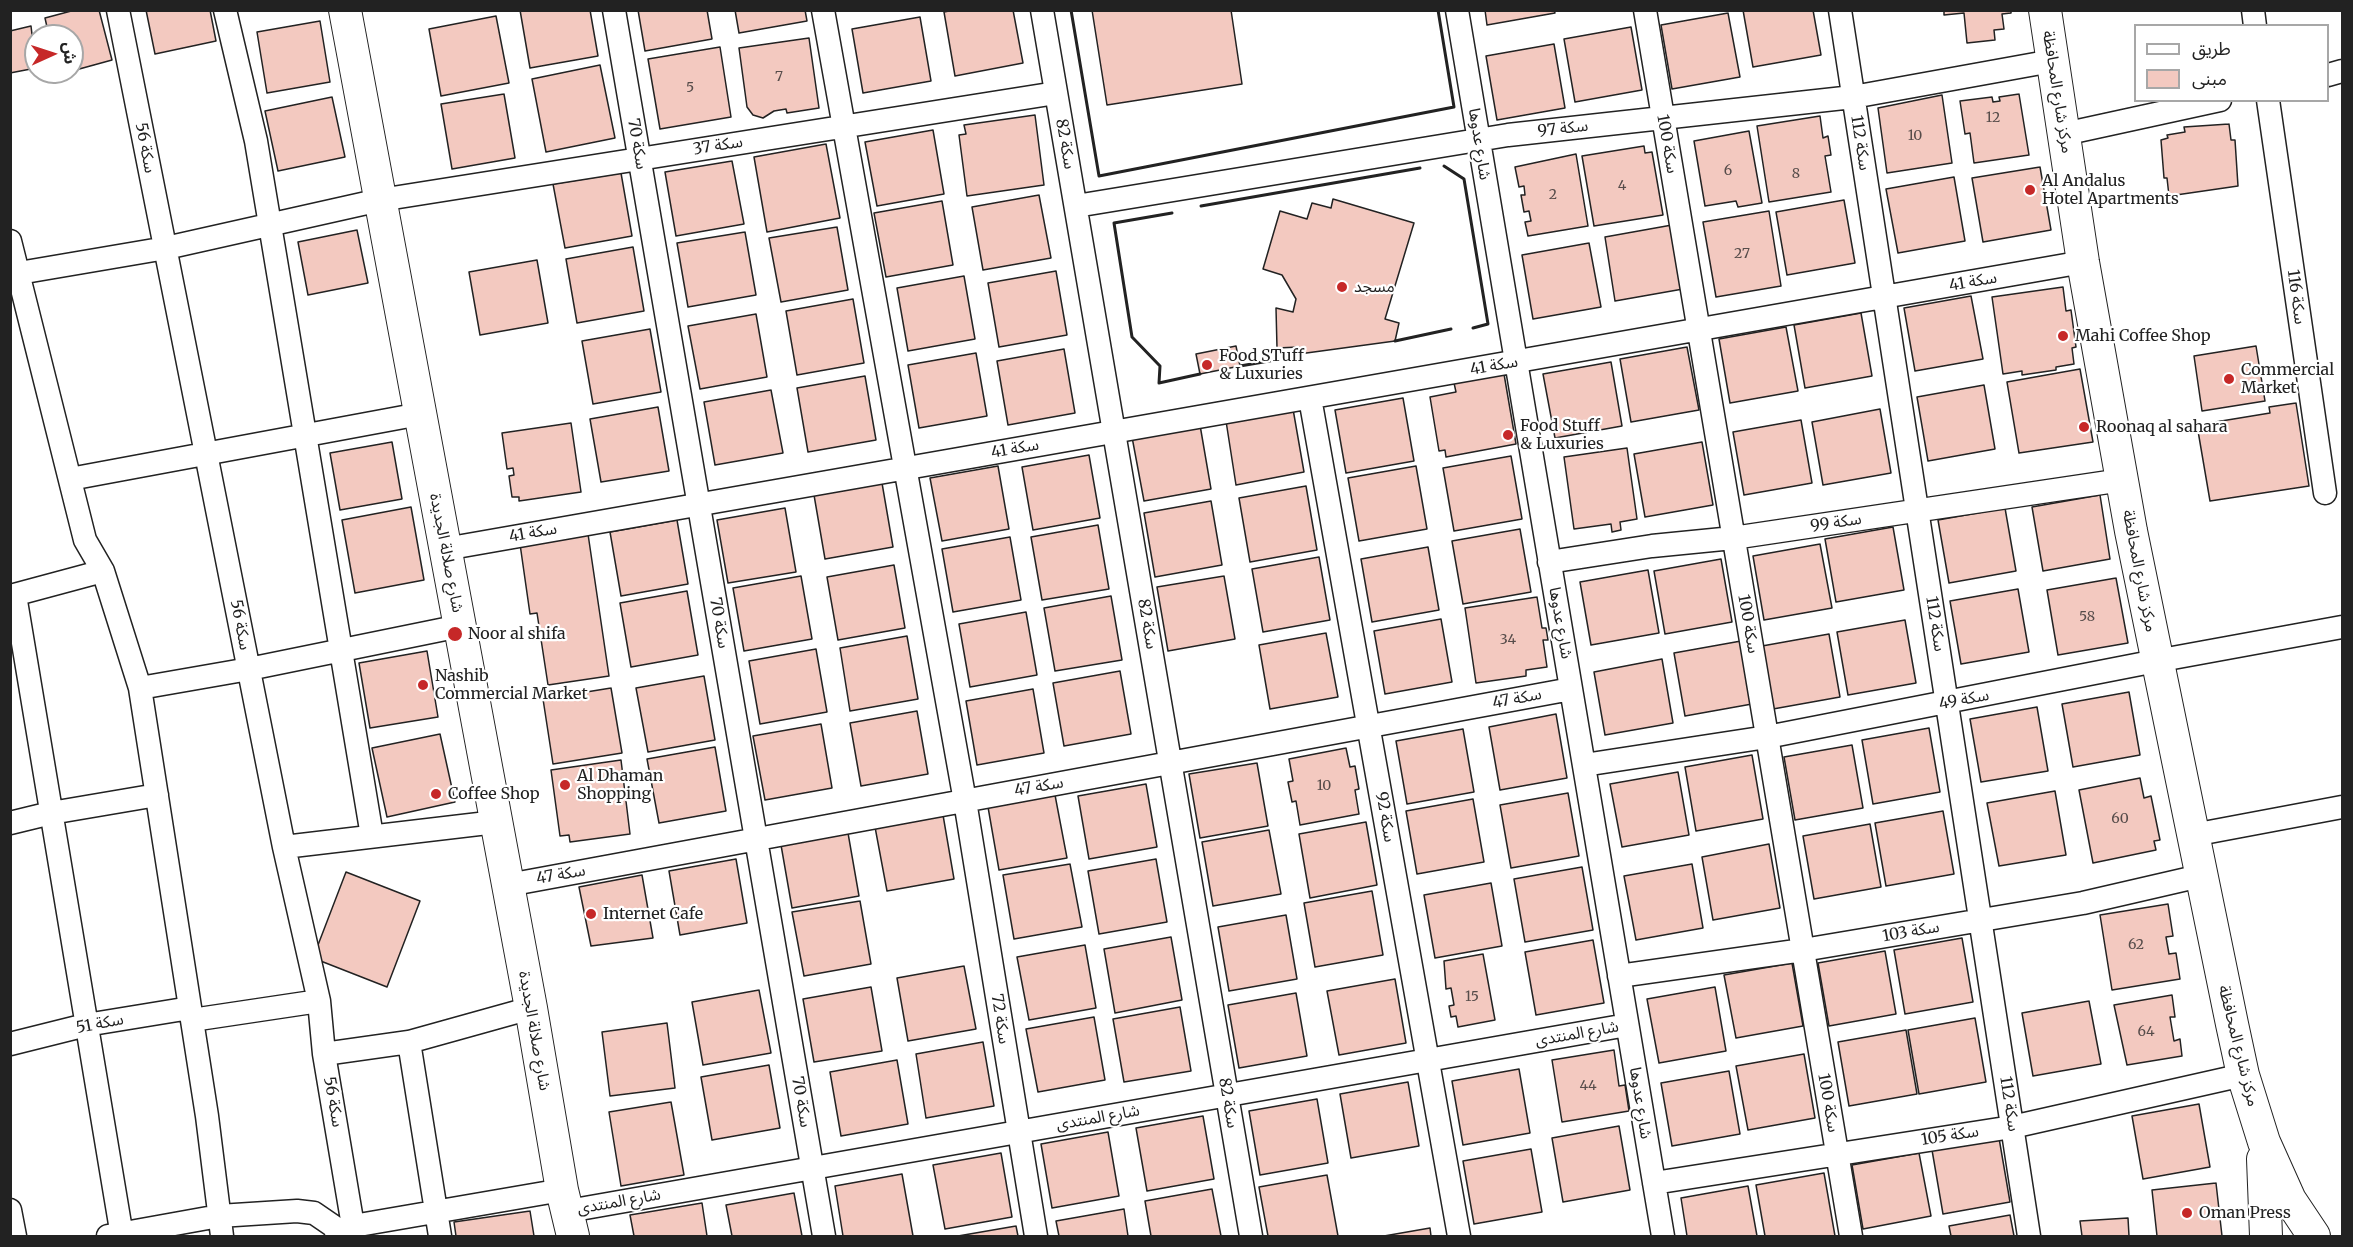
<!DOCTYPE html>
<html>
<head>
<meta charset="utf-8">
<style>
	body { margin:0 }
	#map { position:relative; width:2353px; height:1247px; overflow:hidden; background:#fff; font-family:Merriweather,"Noto Sans Arabic",serif }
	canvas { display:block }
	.frame { position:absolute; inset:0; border:12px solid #222; pointer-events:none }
	.legend { position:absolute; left:2134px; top:24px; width:195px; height:78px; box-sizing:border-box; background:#fff; border:2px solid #a7a7a7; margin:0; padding:8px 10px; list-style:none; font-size:18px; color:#222 }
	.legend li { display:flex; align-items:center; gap:12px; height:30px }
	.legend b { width:30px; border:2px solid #a7a7a7 }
	.north { position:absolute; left:24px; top:24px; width:60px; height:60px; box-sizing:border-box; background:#fff; border:2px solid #a7a7a7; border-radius:50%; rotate:87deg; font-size:16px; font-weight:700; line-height:24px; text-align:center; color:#222 }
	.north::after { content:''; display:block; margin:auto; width:21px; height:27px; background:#c62828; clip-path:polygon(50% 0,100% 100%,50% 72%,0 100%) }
</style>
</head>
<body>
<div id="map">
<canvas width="2353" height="1247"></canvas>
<div class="frame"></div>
<ul class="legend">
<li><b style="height:8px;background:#fff"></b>طريق</li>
<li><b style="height:16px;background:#f3c9c0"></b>مبنى</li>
</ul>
<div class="north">ش</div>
</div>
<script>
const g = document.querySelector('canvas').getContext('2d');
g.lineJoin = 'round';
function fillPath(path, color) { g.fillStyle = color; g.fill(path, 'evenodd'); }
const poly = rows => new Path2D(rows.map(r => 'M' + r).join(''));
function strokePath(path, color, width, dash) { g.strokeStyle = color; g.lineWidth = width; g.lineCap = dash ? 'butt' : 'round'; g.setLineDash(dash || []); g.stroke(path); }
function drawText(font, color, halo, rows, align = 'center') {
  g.font = font + ' Merriweather,"Noto Sans Arabic",serif'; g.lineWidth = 4.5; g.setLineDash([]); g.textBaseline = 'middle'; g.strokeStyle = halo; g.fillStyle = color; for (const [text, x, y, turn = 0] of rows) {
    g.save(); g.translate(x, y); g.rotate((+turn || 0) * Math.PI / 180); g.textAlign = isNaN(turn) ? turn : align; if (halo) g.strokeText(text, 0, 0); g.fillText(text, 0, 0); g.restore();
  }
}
const building = poly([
	[75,10,99,10,112,60,72,71,72,36,49,36,45,18,75,10],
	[146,10,210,10,216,41,155,54,146,10],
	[520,10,590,10,598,56,530,68,520,10],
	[638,10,707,10,712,39,645,51,638,10],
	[735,10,805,10,807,21,739,33,735,10],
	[954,10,1013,10,1023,63,955,76,944,12,954,10],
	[1092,10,1231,10,1242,84,1107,105,1092,10],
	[1485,10,1554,10,1555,13,1487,25,1485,10],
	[1743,10,1813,10,1821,55,1753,67,1743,10],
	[1944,10,2011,10,2011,13,2002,14,2004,29,1994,30,1995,40,1967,43,1964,13,1944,15,1944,10],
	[1728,13,1740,77,1672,89,1661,25,1728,13],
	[496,16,509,83,441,96,429,29,496,16],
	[920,17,931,81,863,93,852,29,920,17],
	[320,21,330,82,267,93,257,32,320,21],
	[31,26,36,68,10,73,10,31,31,26],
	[1631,27,1642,90,1575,102,1564,39,1631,27],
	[809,38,819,108,787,113,786,109,774,111,763,118,753,115,747,107,739,48,809,38],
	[1554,44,1565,108,1497,120,1486,56,1554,44],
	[720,47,731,117,660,129,648,59,720,47],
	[600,65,615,138,546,152,532,79,600,65],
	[504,94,515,158,452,169,441,104,504,94],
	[2019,94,2029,155,1974,163,1970,133,1965,134,1960,101,1992,97,1993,102,2000,101,1999,97,2019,94],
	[1942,95,1952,163,1887,173,1878,108,1942,95],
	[332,97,345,157,278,171,265,111,332,97],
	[1035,115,1044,185,967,196,959,135,966,134,964,125,1035,115],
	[1820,116,1823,138,1828,136,1831,155,1825,156,1831,192,1769,202,1757,126,1820,116],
	[2229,124,2231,140,2235,140,2238,186,2169,196,2167,178,2164,178,2161,140,2168,138,2167,135,2185,132,2184,127,2229,124],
	[933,130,944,194,877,206,865,142,933,130],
	[1749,131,1762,203,1738,207,1736,201,1705,206,1694,141,1749,131],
	[826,144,840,218,767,232,754,157,826,144],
	[1644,146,1645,153,1652,152,1663,215,1594,226,1582,156,1644,146],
	[1576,154,1588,226,1528,236,1525,222,1531,221,1529,211,1524,212,1521,195,1525,195,1524,186,1519,187,1515,167,1576,154],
	[732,161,744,224,676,236,665,172,732,161],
	[2040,167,2051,230,1983,242,1972,178,2040,167],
	[621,173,632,236,565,248,553,184,621,173],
	[1954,177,1965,241,1898,253,1886,189,1954,177],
	[1039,195,1051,258,983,270,972,207,1039,195],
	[1333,199,1414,223,1385,319,1399,323,1395,341,1299,354,1299,347,1277,348,1276,308,1293,312,1296,299,1282,275,1263,269,1280,211,1307,219,1312,203,1331,208,1333,199],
	[1844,200,1855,263,1787,275,1776,212,1844,200],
	[942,201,953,265,886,277,874,213,942,201],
	[1769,211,1781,286,1716,297,1703,222,1769,211],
	[1672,225,1683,289,1615,301,1605,237,1672,225],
	[837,227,848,290,781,302,769,238,837,227],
	[357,230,368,283,308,295,298,242,357,230],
	[745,232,756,295,688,307,677,243,745,232],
	[1589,243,1601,307,1533,319,1522,255,1589,243],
	[633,247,644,311,577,323,566,259,633,247],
	[537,260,548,323,480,335,469,272,537,260],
	[1056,271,1067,335,999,347,988,283,1056,271],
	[964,276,975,339,908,351,897,288,964,276],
	[2063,287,2066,311,2071,310,2076,347,2072,348,2074,364,2056,367,2056,370,2022,375,2022,371,2003,374,1992,297,2063,287],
	[1971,296,1983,359,1915,371,1904,308,1971,296],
	[853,299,864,363,797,375,786,311,853,299],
	[1861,313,1872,376,1805,388,1794,325,1861,313],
	[756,314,767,377,700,389,688,326,756,314],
	[1786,327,1798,391,1730,403,1719,339,1786,327],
	[650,329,661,392,593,404,582,341,650,329],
	[1236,346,1240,366,1200,374,1196,354,1236,346],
	[2256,346,2265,401,2202,411,2194,356,2256,346],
	[1687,347,1699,410,1631,422,1620,359,1687,347],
	[1064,349,1075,413,1008,425,997,361,1064,349],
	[976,353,987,416,919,428,908,365,976,353],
	[1611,362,1622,426,1555,438,1543,374,1611,362],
	[2080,369,2093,442,2019,453,2007,382,2080,369],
	[1504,374,1516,444,1446,457,1445,450,1439,451,1430,397,1456,392,1454,383,1504,374],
	[865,376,876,440,808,452,797,388,865,376],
	[1984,385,1995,449,1928,461,1917,397,1984,385],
	[771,390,783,453,715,465,704,402,771,390],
	[1403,398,1414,461,1346,473,1335,410,1403,398],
	[2296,403,2309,486,2210,501,2197,425,2270,413,2269,407,2296,403],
	[658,407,669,471,601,482,590,419,658,407],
	[1293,409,1304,472,1236,485,1226,421,1293,409],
	[1880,409,1891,473,1823,485,1812,422,1880,409],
	[1801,420,1812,483,1744,495,1733,432,1801,420],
	[571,423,581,492,519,501,519,497,512,497,509,476,514,475,513,468,507,469,502,433,571,423],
	[1200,425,1211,489,1144,501,1132,437,1200,425],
	[392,442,402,499,340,510,330,453,392,442],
	[1702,442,1713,505,1645,517,1634,454,1702,442],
	[1627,448,1637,519,1620,522,1621,530,1612,532,1611,524,1574,529,1564,457,1627,448],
	[1089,455,1100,518,1033,530,1022,467,1089,455],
	[1511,456,1522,519,1454,531,1443,468,1511,456],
	[998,466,1009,529,942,541,930,478,998,466],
	[1416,466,1427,529,1359,541,1348,478,1416,466],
	[882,483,893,547,825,559,814,495,882,483],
	[1306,486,1317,550,1250,562,1239,498,1306,486],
	[2100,495,2110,559,2043,571,2032,507,2100,495],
	[1211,501,1222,565,1155,577,1144,513,1211,501],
	[411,507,424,580,355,593,342,520,411,507],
	[785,508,796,572,728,583,717,520,785,508],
	[2005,508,2016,571,1949,583,1938,520,2005,508],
	[677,520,688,584,621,596,610,532,677,520],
	[1098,525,1109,589,1042,600,1031,537,1098,525],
	[1893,527,1904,590,1836,602,1825,539,1893,527],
	[1520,529,1531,592,1463,604,1452,541,1520,529],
	[588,534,609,676,548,685,537,613,530,614,520,544,588,534],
	[1010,537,1021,600,953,612,942,549,1010,537],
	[1820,544,1832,608,1764,620,1753,556,1820,544],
	[1428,547,1439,610,1372,622,1361,559,1428,547],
	[1319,557,1330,620,1263,632,1252,569,1319,557],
	[1721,559,1732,622,1665,634,1654,571,1721,559],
	[894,565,905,628,838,640,827,577,894,565],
	[1648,570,1659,633,1591,645,1580,582,1648,570],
	[801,576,812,639,744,651,733,588,801,576],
	[1224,576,1235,639,1168,651,1157,587,1224,576],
	[2116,578,2128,643,2058,655,2047,590,2116,578],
	[2018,589,2029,652,1961,664,1950,601,2018,589],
	[687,591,698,655,631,667,620,603,687,591],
	[1111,596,1122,660,1055,671,1044,608,1111,596],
	[1537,597,1542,628,1546,628,1548,640,1543,640,1547,667,1526,670,1526,676,1476,683,1465,608,1537,597],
	[1026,612,1037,675,970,687,959,624,1026,612],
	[1441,619,1452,682,1385,694,1374,631,1441,619],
	[1905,620,1916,683,1848,695,1837,632,1905,620],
	[1326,633,1338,697,1270,709,1259,645,1326,633],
	[1829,634,1840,697,1773,709,1762,646,1829,634],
	[907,636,918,699,850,711,840,648,907,636],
	[1741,641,1752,704,1685,716,1674,653,1741,641],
	[816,649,827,712,760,724,749,661,816,649],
	[427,651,438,717,370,728,359,663,427,651],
	[1662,659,1673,723,1605,735,1594,672,1662,659],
	[1120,671,1131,734,1064,746,1053,683,1120,671],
	[704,676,715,740,648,752,636,688,704,676],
	[611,688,622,753,553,764,543,699,611,688],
	[1033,689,1044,753,977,765,966,701,1033,689],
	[2129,692,2140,755,2073,767,2062,704,2129,692],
	[2037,707,2048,771,1981,782,1970,719,2037,707],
	[917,711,928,774,861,786,850,723,917,711],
	[1556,714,1567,778,1500,790,1489,727,1556,714],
	[821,724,832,788,765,800,753,736,821,724],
	[1929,728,1940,792,1873,804,1862,740,1929,728],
	[1463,729,1474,792,1407,804,1396,741,1463,729],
	[440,734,455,802,387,817,372,748,440,734],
	[1852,745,1863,808,1795,820,1784,757,1852,745],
	[715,747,726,811,659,823,647,759,715,747],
	[1346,748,1350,767,1355,766,1359,789,1355,790,1359,814,1300,825,1296,801,1292,802,1288,782,1293,781,1289,759,1346,748],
	[1752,755,1763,819,1696,831,1685,767,1752,755],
	[621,760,630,834,570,842,569,835,560,836,551,770,621,760],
	[1257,763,1268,826,1200,838,1189,774,1257,763],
	[1678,772,1689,835,1622,847,1610,784,1678,772],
	[2140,778,2144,798,2151,796,2160,840,2154,841,2156,850,2093,863,2079,790,2140,778],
	[1146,784,1157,847,1089,859,1078,796,1146,784],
	[2055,791,2066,855,1999,866,1987,803,2055,791],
	[1568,793,1579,856,1511,868,1500,805,1568,793],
	[1055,795,1067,858,999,870,988,807,1055,795],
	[1473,799,1484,862,1417,874,1406,811,1473,799],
	[1943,811,1954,874,1886,886,1875,823,1943,811],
	[943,815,954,879,887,891,875,827,943,815],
	[1366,822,1377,885,1310,898,1299,834,1366,822],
	[1870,824,1881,887,1814,899,1803,836,1870,824],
	[1269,830,1281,894,1213,906,1202,842,1269,830],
	[848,833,859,896,792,908,781,845,848,833],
	[1769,844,1780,908,1713,920,1702,857,1769,844],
	[736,859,747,923,680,935,669,871,736,859],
	[1156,859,1167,922,1099,934,1088,871,1156,859],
	[1070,864,1082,927,1014,939,1003,875,1070,864],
	[1692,864,1703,928,1636,940,1624,876,1692,864],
	[1582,867,1593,930,1525,942,1514,879,1582,867],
	[346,872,420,901,387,987,313,958,346,872],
	[642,875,653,938,591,946,579,887,642,875],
	[1491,883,1502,946,1435,958,1424,895,1491,883],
	[1372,891,1383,955,1315,967,1304,903,1372,891],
	[860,901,871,964,804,976,792,912,860,901],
	[2168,904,2173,936,2166,937,2169,954,2176,953,2180,979,2112,990,2100,915,2168,904],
	[1286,915,1297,979,1229,991,1218,927,1286,915],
	[1171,937,1182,1000,1115,1013,1104,949,1171,937],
	[1962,938,1973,1002,1905,1014,1894,950,1962,938],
	[1593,940,1604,1003,1536,1015,1525,952,1593,940],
	[1085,945,1096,1008,1029,1020,1017,957,1085,945],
	[1885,951,1896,1014,1829,1026,1818,963,1885,951],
	[1483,954,1495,1020,1458,1027,1456,1016,1451,1017,1449,1006,1454,1005,1451,988,1446,989,1444,961,1483,954],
	[1792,963,1803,1026,1736,1038,1724,975,1792,963],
	[964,966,976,1029,908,1041,897,978,964,966],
	[1395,979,1406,1043,1339,1055,1327,991,1395,979],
	[871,987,882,1051,814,1062,803,999,871,987],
	[1715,987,1726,1051,1659,1063,1647,999,1715,987],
	[759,990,771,1053,703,1065,692,1002,759,990],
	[1296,993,1307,1056,1239,1068,1228,1005,1296,993],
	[2172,995,2175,1017,2170,1017,2174,1041,2180,1039,2182,1056,2127,1065,2114,1005,2172,995],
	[2089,1001,2101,1064,2033,1076,2022,1013,2089,1001],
	[1180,1007,1191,1071,1124,1082,1113,1019,1180,1007],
	[1094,1017,1105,1080,1038,1092,1026,1029,1094,1017],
	[1975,1018,1986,1082,1919,1094,1908,1030,1975,1018],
	[667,1023,675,1088,610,1096,602,1032,667,1023],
	[1906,1030,1917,1094,1849,1106,1838,1042,1906,1030],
	[983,1042,994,1106,926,1118,916,1054,983,1042],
	[1614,1050,1619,1086,1625,1085,1629,1111,1562,1122,1552,1060,1614,1050],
	[1804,1054,1815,1118,1748,1130,1736,1066,1804,1054],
	[897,1060,908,1124,841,1136,830,1072,897,1060],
	[769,1065,780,1128,712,1140,701,1077,769,1065],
	[1519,1069,1530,1133,1463,1145,1452,1081,1519,1069],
	[1729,1071,1740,1134,1672,1146,1661,1083,1729,1071],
	[1408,1082,1419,1146,1351,1158,1340,1094,1408,1082],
	[1317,1099,1328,1163,1260,1175,1249,1111,1317,1099],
	[671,1102,684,1175,621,1186,609,1112,671,1102],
	[2199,1104,2210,1167,2143,1179,2132,1116,2199,1104],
	[1203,1116,1214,1179,1147,1191,1136,1128,1203,1116],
	[1619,1126,1630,1190,1563,1202,1552,1138,1619,1126],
	[1108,1132,1119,1196,1052,1208,1041,1144,1108,1132],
	[1999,1138,2010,1202,1943,1214,1932,1150,1999,1138],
	[1531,1149,1542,1212,1474,1224,1463,1161,1531,1149],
	[1001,1153,1012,1217,945,1229,933,1165,1001,1153],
	[1919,1153,1931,1216,1863,1229,1852,1165,1919,1153],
	[1824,1173,1835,1236,1765,1236,1756,1185,1824,1173],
	[902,1174,913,1236,843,1236,835,1186,902,1174],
	[1327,1175,1338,1236,1268,1236,1259,1187,1327,1175],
	[2216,1183,2222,1236,2157,1236,2152,1190,2216,1183],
	[1748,1186,1757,1236,1687,1236,1681,1198,1748,1186],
	[1212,1189,1221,1236,1151,1236,1145,1201,1212,1189],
	[794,1193,802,1236,732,1236,726,1205,794,1193],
	[702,1203,707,1236,634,1236,630,1215,702,1203],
	[1124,1209,1128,1236,1059,1236,1056,1221,1124,1209],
	[530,1211,534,1236,456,1236,454,1222,530,1211],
	[2010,1215,2014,1236,1951,1236,1949,1226,2010,1215],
	[2128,1218,2129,1236,2082,1236,2080,1221,2128,1218],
	[1016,1226,1018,1236,958,1236,1016,1226],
	[1430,1228,1431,1236,1384,1236,1430,1228]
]);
fillPath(building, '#f3c9c0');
strokePath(building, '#222', 1.5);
const street = poly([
	[118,10,284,847,319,1001,324,1054,353,1226,344,1236],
	[225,10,256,141,372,836],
	[614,10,824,1236],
	[823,10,965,801,1036,1236],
	[1042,10,1251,1236],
	[1457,10,1663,1236],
	[1645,10,1851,1236],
	[1840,10,2029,1236],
	[2253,10,2255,26],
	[2328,75,2342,71],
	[2268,100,2325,493],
	[2064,134,2220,100],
	[1076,206,1508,135,1853,97,2052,61],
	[10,241,85,540,103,571,140,688,207,1116,222,1236],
	[19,273,166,248,380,200,1056,93],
	[1310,398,1459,1236],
	[70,479,420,414],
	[445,549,2083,262],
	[1549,562,1652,546,1733,538,2122,480],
	[15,595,122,1236],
	[10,596,103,571],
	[140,688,249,669,460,626],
	[1584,765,1767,737,2156,661,2342,627],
	[10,823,51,813,157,795],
	[2193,835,2342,807],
	[284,847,496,822],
	[508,885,1571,689],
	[1619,976,1803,950,2083,903,2200,876],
	[192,1020,319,1001],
	[409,1042,440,1236],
	[10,1044,86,1025,190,1008],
	[324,1054,409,1042,531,1008],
	[1654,1183,2012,1127,2243,1075],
	[10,1210,15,1236],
	[568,1211,1627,1025],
	[353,1226,562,1190],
	[108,1236,219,1216,297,1211,314,1213,333,1226,339,1236]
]);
const secondary = poly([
	[345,10,531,1008,562,1190,573,1236],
	[2045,10,2083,262,2131,531,2232,1024,2243,1075,2264,1142,2290,1200,2314,1236],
	[2263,1159,2266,1236]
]);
strokePath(street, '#222', 25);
strokePath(secondary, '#222', 34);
strokePath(street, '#fff', 22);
strokePath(secondary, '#fff', 32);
strokePath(poly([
	[1071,10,1099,176,1454,107,1438,10],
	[1444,166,1464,179,1488,324,1473,328],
	[1201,206,1420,168],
	[1172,213,1114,223,1132,337,1160,366,1159,383,1200,374],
	[1395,341,1451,329],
	[1240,366,1275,360]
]), '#222', 3);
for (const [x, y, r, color] of [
	[2030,190,6,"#c62828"],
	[1342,287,6,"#c62828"],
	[2063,336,6,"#c62828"],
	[1207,365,6,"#c62828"],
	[2229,379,6,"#c62828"],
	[2084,427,6,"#c62828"],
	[1508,435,6,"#c62828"],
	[455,634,8,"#c62828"],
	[423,685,6,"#c62828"],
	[565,785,6,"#c62828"],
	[436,794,6,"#c62828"],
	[591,914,6,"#c62828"],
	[2187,1213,6,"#c62828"]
]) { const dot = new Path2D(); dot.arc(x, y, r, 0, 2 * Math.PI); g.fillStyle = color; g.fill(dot); strokePath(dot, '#fff', 2); }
drawText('14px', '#564c4a', null, [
	["7",779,77],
	["5",690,88],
	["12",1993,118],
	["10",1915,136],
	["6",1728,171],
	["8",1796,174],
	["4",1622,186],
	["2",1553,195],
	["27",1742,254],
	["58",2087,617],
	["34",1508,640],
	["10",1324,786],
	["60",2120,819],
	["62",2136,945],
	["15",1472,997],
	["64",2146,1032],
	["44",1588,1086]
]);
drawText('16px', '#222', '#fff', [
	["مركز شارع المحافظة",2057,92,81],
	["سكة 97",1563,129,-7],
	["سكة 112",1860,143,81],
	["سكة 70",637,144,80],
	["سكة 82",1065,144,80],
	["شارع عدوها",1479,144,81],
	["سكة 100",1667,144,80],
	["سكة 37",718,146,-9],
	["سكة 56",145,148,79],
	["سكة 41",1973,282,-10],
	["سكة 116",2296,297,82],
	["سكة 41",1494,366,-10],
	["سكة 41",1015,449,-10],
	["سكة 99",1836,523,-9],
	["سكة 41",533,533,-10],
	["شارع صلالة الجديدة",446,553,79],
	["مركز شارع المحافظة",2139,571,79],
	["سكة 70",719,623,80],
	["شارع عدوها",1560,623,80],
	["سكة 82",1147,624,80],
	["سكة 100",1748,624,80],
	["سكة 112",1935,624,81],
	["سكة 56",240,625,79],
	["سكة 47",1517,699,-11],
	["سكة 49",1964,700,-11],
	["سكة 47",1039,787,-10],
	["سكة 92",1385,817,80],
	["سكة 47",561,875,-10],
	["سكة 103",1911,932,-10],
	["سكة 72",1000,1019,81],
	["سكة 51",100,1024,-11],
	["شارع صلالة الجديدة",534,1031,80],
	["شارع المنتدى",1577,1034,-10],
	["مركز شارع المحافظة",2238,1046,76],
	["سكة 56",333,1102,80],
	["سكة 70",801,1102,80],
	["سكة 82",1228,1103,80],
	["شارع عدوها",1640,1103,81],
	["سكة 100",1828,1103,80],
	["سكة 112",2009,1104,81],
	["شارع المنتدى",1098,1118,-10],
	["سكة 105",1950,1136,-9],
	["شارع المنتدى",619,1202,-10]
]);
drawText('16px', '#222', '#fff', [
	["Al Andalus",2042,181],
	["Hotel Apartments",2042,199],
	["مسجد",1354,287],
	["Mahi Coffee Shop",2075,336],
	["Food STuff",1219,356],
	["& Luxuries",1219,374],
	["Commercial",2241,370],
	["Market",2241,388],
	["Food Stuff",1520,426],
	["& Luxuries",1520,444],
	["Roonaq al sahara",2096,427],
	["Noor al shifa",468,634],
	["Nashib",435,676],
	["Commercial Market",435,694],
	["Al Dhaman",577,776],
	["Shopping",577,794],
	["Coffee Shop",448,794],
	["Internet Cafe",603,914],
	["Oman Press",2199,1213]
], 'left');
</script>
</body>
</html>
